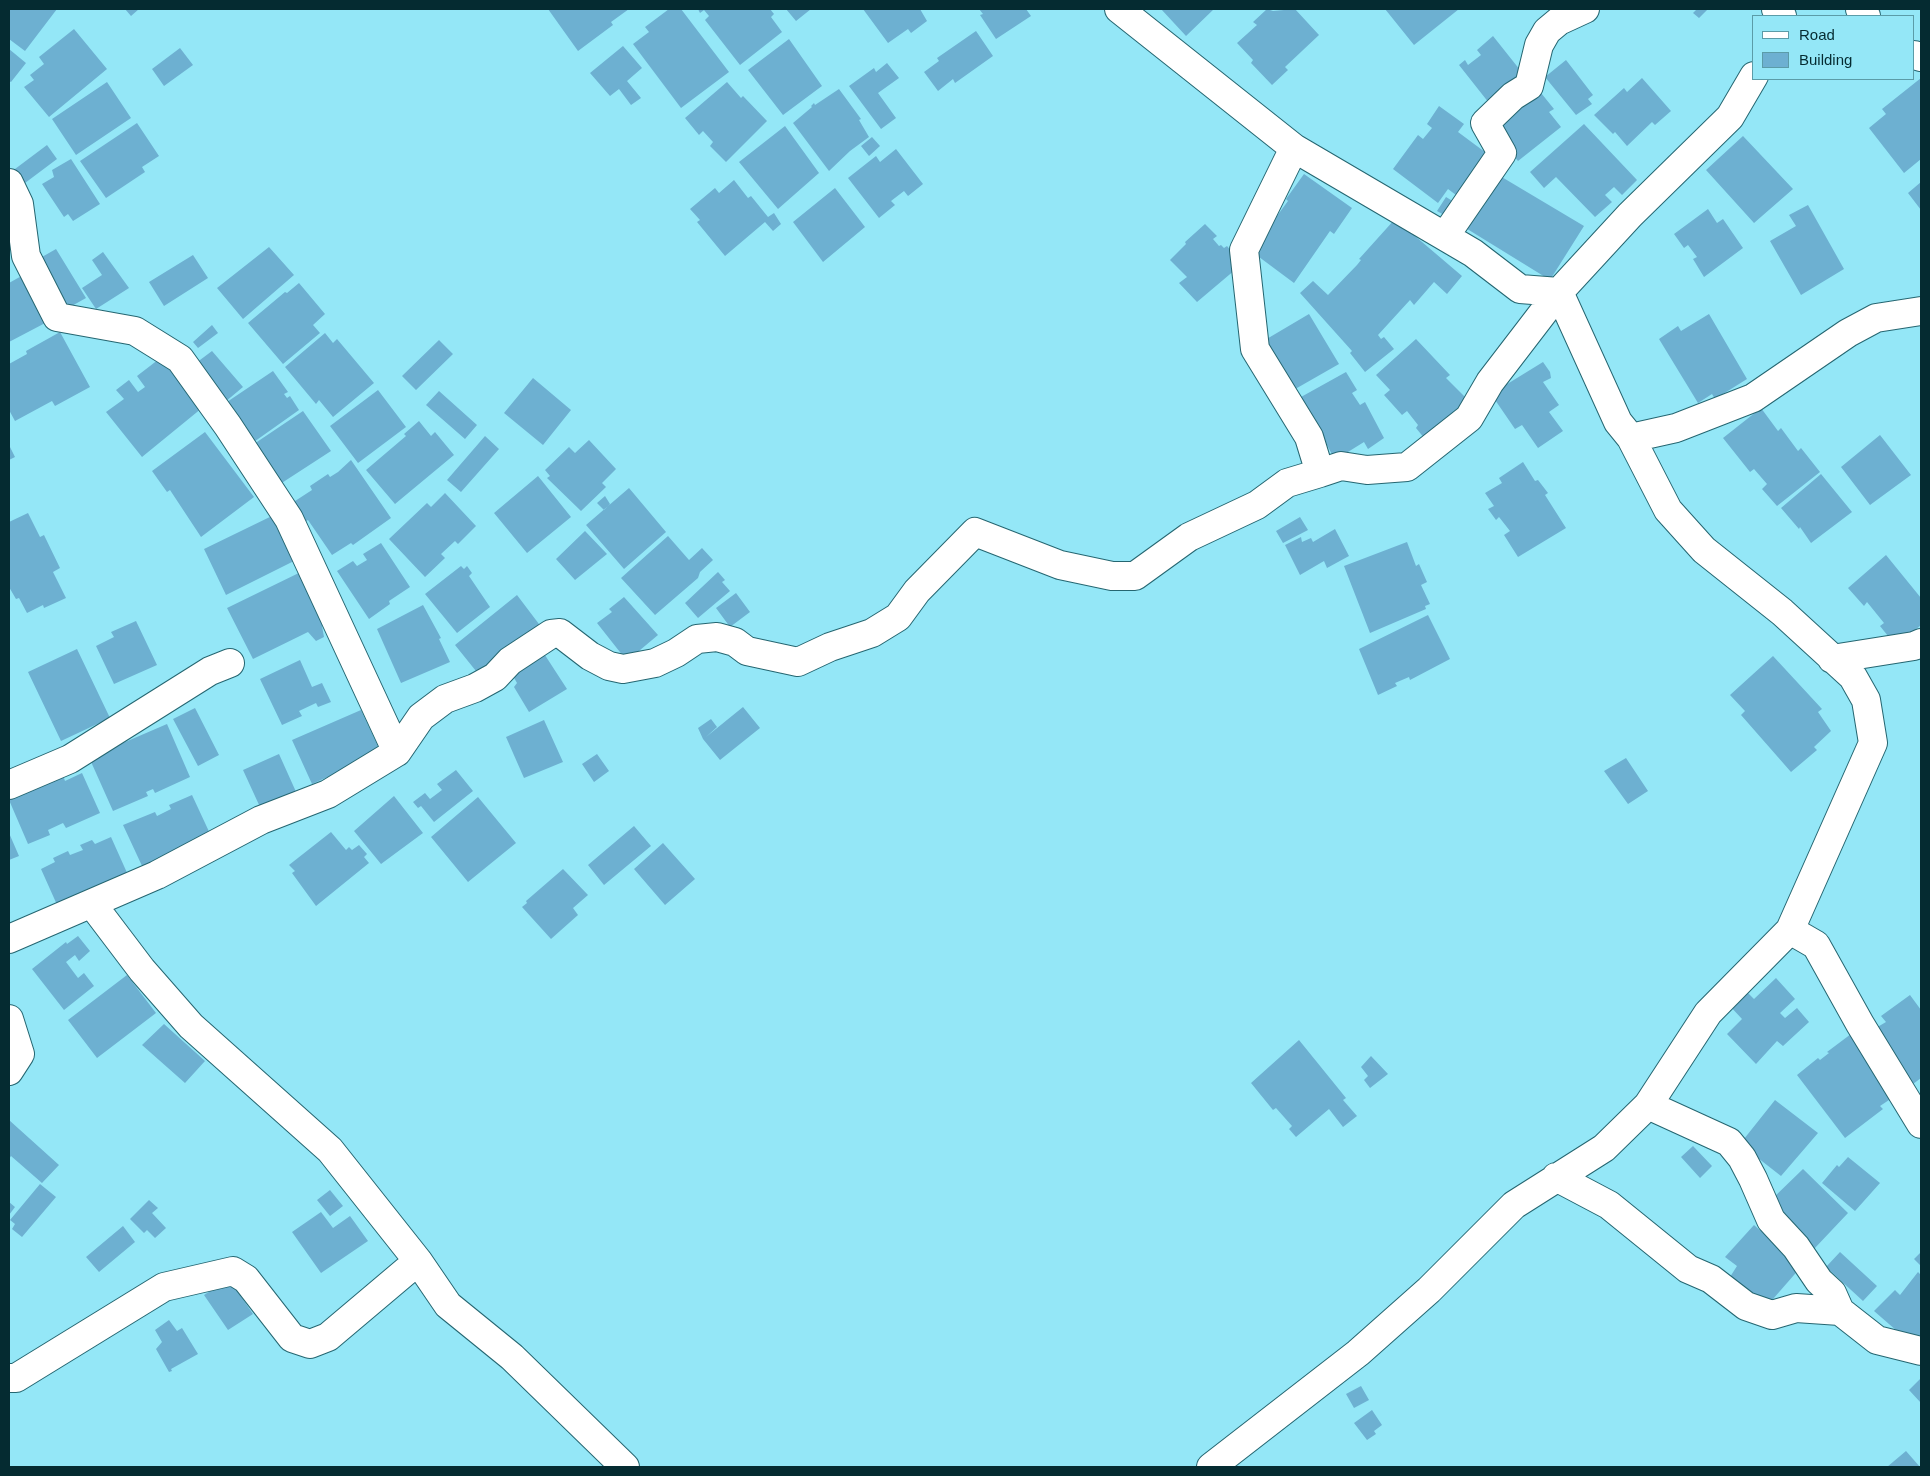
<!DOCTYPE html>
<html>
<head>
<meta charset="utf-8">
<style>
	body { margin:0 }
	#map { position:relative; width:1930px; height:1476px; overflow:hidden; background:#94e7f7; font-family:Arial,sans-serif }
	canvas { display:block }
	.frame { position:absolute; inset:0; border:10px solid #052b31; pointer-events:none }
	.legend { position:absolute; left:1752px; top:15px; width:162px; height:65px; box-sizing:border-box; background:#94e7f7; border:1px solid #5b9ca8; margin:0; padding:6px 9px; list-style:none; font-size:15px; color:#052b31 }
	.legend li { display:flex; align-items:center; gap:10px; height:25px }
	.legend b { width:25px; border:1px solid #5b9ca8 }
</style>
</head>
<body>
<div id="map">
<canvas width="1930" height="1476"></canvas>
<div class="frame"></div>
<ul class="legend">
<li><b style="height:6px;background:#fff"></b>Road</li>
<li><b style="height:14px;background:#6db0d1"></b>Building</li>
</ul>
</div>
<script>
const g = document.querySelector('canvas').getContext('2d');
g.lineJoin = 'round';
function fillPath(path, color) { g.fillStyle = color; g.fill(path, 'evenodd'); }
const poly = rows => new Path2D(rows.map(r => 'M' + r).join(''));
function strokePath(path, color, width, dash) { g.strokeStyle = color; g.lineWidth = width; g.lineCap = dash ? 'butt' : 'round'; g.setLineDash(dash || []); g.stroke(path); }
fillPath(poly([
	[9,9,57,9,25,51,9,39],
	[125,9,139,9,131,16],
	[548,9,629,9,611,22,613,25,578,51],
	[669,9,681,9,729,72,681,108,633,44,649,32,645,27],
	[698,9,770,9,774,14,771,17,782,32,740,65,705,20,709,16,704,10,700,13],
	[786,9,811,9,796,21],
	[863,9,920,9,927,21,911,33,908,29,888,43],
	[979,9,1026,9,1031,16,996,39,980,15,983,14],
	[1161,9,1214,9,1186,36],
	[1267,9,1273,11,1295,9,1319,35,1285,67,1288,70,1272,85,1251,63,1253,60,1237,43,1257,25,1253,22],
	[1385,9,1459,9,1414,45],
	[1697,9,1708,9,1699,18,1693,13],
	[74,29,107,69,49,117,24,87,34,80,30,75,44,64,39,57],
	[976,31,993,56,955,83,953,79,938,91,924,72,939,61,937,58],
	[1493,36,1524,75,1489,103,1459,65,1465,60,1468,65,1481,55,1477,50],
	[789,39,822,86,783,115,748,70],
	[623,46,642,68,627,81,641,98,631,105,619,89,610,96,590,73],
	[180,48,193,65,164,86,152,69],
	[9,49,26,63,11,82,9,81],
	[1566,60,1593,95,1588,99,1592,104,1576,115,1545,77],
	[887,63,899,78,878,93,896,118,881,129,849,86,874,68,876,72],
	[1642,78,1671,111,1655,125,1652,122,1627,146,1615,132,1613,134,1594,115,1624,88,1627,92],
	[1921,78,1921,159,1904,173,1869,128,1886,114,1882,109],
	[107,82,131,118,76,155,52,119],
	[727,82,741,98,743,96,767,121,726,162,710,146,713,142,703,131,699,135,685,118],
	[1537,88,1554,109,1549,112,1561,127,1518,161,1500,140,1494,121],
	[839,89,861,119,859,120,869,137,850,151,829,171,793,123,812,107,811,106,814,103,815,105],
	[1439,106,1464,124,1458,132,1493,158,1474,171,1456,195,1448,189,1438,203,1393,169,1418,135,1423,139,1432,128,1427,124],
	[137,123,159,156,142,167,145,172,106,198,80,161],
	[1584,124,1637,180,1622,195,1614,187,1605,195,1612,202,1595,217,1556,177,1544,188,1530,172],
	[785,126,819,173,778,209,739,162],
	[1743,136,1793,189,1754,223,1706,170],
	[872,137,880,146,869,156,861,146],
	[47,145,57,159,21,186,11,172],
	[896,149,923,184,908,196,904,191,891,201,895,205,879,218,848,178,876,156,880,162],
	[71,159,100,204,73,221,68,214,64,217,42,184,54,177,52,170],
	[1495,173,1584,226,1550,280,1464,227],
	[1304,174,1352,208,1334,234,1330,231,1294,283,1251,251,1288,201,1286,199],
	[734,180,748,198,751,196,768,217,774,213,781,224,773,231,765,222,725,256,697,222,700,220,690,209,715,188,719,193],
	[1921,182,1921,210,1908,193],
	[835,188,865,227,823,262,793,222],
	[1446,197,1459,205,1451,219,1437,211],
	[1808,205,1844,269,1801,295,1770,241,1796,226,1789,215],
	[1708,209,1717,223,1723,219,1743,248,1704,277,1693,259,1697,257,1688,245,1684,248,1674,234],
	[1395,219,1462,276,1447,294,1434,282,1414,305,1410,300,1378,335,1381,339,1384,337,1394,349,1365,372,1350,353,1352,351,1300,293,1313,281,1328,295,1357,265,1361,260,1359,259],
	[1205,224,1217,236,1213,239,1219,246,1221,245,1224,248,1227,246,1242,264,1197,302,1179,283,1187,277,1170,260,1186,244,1185,242],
	[269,247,294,275,243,319,217,288],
	[56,249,86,298,61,312,35,261],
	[103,252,129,288,96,309,82,288,102,275,92,260],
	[193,255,208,278,164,306,149,282],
	[25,274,49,321,9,342,9,283],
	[299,283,325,314,313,325,320,333,283,364,248,323,285,292,287,293],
	[1309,314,1339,364,1290,392,1265,340],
	[1709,314,1747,379,1715,399,1712,394,1698,403,1659,339,1678,326,1681,331],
	[212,325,218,333,198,348,193,342],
	[60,332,90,387,55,406,52,401,15,421,9,410,9,364,27,354,26,351],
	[325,333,333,343,337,339,374,383,333,417,319,400,316,404,285,367],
	[1416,339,1450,375,1446,378,1473,405,1429,444,1416,428,1418,425,1407,411,1402,415,1384,395,1390,390,1376,375],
	[439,340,453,354,416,390,402,376],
	[212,351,243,387,225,402,192,366],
	[163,356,202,408,142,457,106,412,124,399,116,390,129,380,138,392,145,387,137,376],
	[1543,362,1550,372,1551,378,1543,382,1559,405,1549,412,1563,431,1538,448,1522,425,1515,429,1491,394],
	[273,371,288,392,284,394,287,398,290,396,299,410,251,444,224,404],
	[1346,372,1357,390,1352,393,1360,405,1365,402,1384,438,1368,449,1364,442,1335,460,1301,397],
	[533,378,571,410,543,445,504,413],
	[378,390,406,427,358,463,330,426],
	[439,391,477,425,465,439,426,405],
	[1761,408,1778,431,1781,428,1798,451,1801,448,1820,472,1777,506,1762,489,1767,484,1754,469,1750,472,1723,438],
	[303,411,331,451,274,488,248,448],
	[419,421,431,436,435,432,454,455,395,504,366,470,406,436,404,434],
	[205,432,254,497,201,537,170,490,167,492,152,471],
	[1880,435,1911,475,1870,505,1841,467],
	[485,436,499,449,461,492,447,480],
	[589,440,616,469,602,483,606,487,581,511,547,478,550,476,545,470,569,447,575,453],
	[9,445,15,457,9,460],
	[351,460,391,518,353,545,351,543,332,555,308,520,305,522,292,503,312,490,310,486,328,474,330,477,338,472],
	[1523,462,1535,481,1538,480,1548,493,1545,495,1566,528,1518,557,1504,535,1510,531,1499,517,1496,520,1488,509,1494,506,1485,493,1502,483,1499,478],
	[1821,474,1852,512,1811,543,1800,527,1799,529,1781,508],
	[538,476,571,517,527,553,494,513],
	[629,488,666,532,624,569,586,525],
	[445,493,476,526,458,544,455,541,441,554,445,558,425,577,389,539,427,503,431,507],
	[605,496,610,504,604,510,597,503],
	[28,513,40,537,44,535,60,568,53,572,66,598,44,608,43,605,27,613,19,598,16,599,9,587,9,522],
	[276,514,298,559,226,595,204,549],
	[1300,517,1308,530,1283,543,1276,531],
	[1335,529,1349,556,1327,568,1324,561,1300,575,1285,545,1301,537,1302,542,1311,538,1313,542],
	[585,531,607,554,575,580,556,559],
	[668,536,689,560,702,548,713,560,700,572,698,578,655,615,621,578],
	[1407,542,1416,566,1419,564,1427,582,1421,585,1430,604,1425,606,1426,609,1370,633,1344,566],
	[381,543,410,587,389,601,390,604,369,619,337,571,353,561,357,566,367,560,363,554],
	[1886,555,1921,598,1921,625,1896,646,1880,626,1884,623,1867,602,1864,606,1848,588],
	[461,566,464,569,467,566,472,573,469,576,490,607,457,633,425,594],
	[307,569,333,621,322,626,324,637,316,641,308,632,253,659,227,608],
	[718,572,725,580,722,582,730,591,698,618,685,603],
	[736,593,750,612,730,627,716,608],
	[517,595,545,632,480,676,455,645],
	[624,597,658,635,627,661,597,623,612,612,609,609],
	[423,605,441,638,439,639,450,662,401,683,377,629],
	[1428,615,1450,659,1410,680,1409,677,1395,683,1397,686,1378,695,1359,649],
	[136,621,157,665,114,684,96,646,114,637,111,632],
	[77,649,110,718,61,741,28,672],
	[541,649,567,689,529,712,514,687,517,683,509,669],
	[1773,656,1822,709,1818,712,1831,731,1814,747,1817,750,1791,772,1741,715,1745,711,1730,695],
	[300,660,312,687,322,683,331,702,318,707,316,703,299,711,302,716,282,725,260,679],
	[743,707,760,728,720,760,703,739,698,728,711,719,717,727,706,737],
	[195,708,219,755,198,766,173,719],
	[361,710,381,753,312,784,292,740],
	[544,720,563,762,524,778,506,737],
	[167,724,190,777,155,793,153,789,146,792,148,796,113,811,92,764,92,760,110,751,109,749],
	[279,754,297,794,260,807,243,770],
	[597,754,609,771,594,782,582,764],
	[1626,758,1648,791,1628,804,1604,771],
	[456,770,473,791,434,822,421,806,418,808,413,802,425,793,430,799,442,790,437,784],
	[82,773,100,813,66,828,63,823,48,830,50,835,28,844,9,800,63,775,65,781],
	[192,795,212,838,143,868,123,825,155,812,157,816,171,809,169,805],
	[394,796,423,833,381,864,354,831],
	[478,797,516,843,468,882,431,837],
	[634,826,651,846,604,885,588,865],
	[331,832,346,850,349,847,352,850,359,845,367,854,364,857,369,863,316,906,292,873,295,871,289,865],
	[9,833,19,856,9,860],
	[111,837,128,875,58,907,41,869,55,862,53,858,68,851,70,855,83,850,80,845,92,840,95,844],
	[663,843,695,879,665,905,634,869],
	[563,869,588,895,573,908,578,915,551,939,522,907,527,903,526,901],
	[78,936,90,951,79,961,75,955,66,962,78,978,84,973,94,986,64,1010,32,969,66,942,67,944],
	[127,975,156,1013,97,1058,68,1020],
	[1776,978,1795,999,1780,1013,1785,1018,1797,1008,1809,1022,1783,1046,1777,1041,1756,1064,1727,1034,1742,1019,1729,1005,1745,990,1754,999],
	[1910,995,1921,1010,1921,1078,1913,1084,1869,1032,1886,1022,1881,1016],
	[164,1024,205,1061,185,1083,142,1045],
	[1855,1031,1895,1096,1880,1106,1883,1109,1845,1138,1797,1075,1818,1058,1820,1060,1829,1053,1827,1052],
	[1299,1040,1346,1098,1343,1100,1357,1116,1343,1127,1329,1109,1296,1137,1289,1129,1292,1126,1276,1108,1273,1110,1251,1083],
	[1371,1056,1388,1074,1370,1088,1364,1080,1368,1076,1361,1067],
	[1775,1100,1818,1133,1781,1176,1740,1144],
	[9,1120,59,1165,42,1183,11,1156,9,1159],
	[1693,1146,1712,1166,1700,1178,1681,1157],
	[1848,1157,1880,1183,1855,1211,1822,1183,1837,1165,1839,1167],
	[1803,1169,1848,1213,1814,1249,1783,1221,1788,1217,1771,1200],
	[40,1184,56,1197,22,1237,12,1229,15,1224,10,1220],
	[330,1190,343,1206,330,1216,317,1200],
	[149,1200,158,1208,152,1213,166,1228,155,1238,147,1230,144,1233,130,1219],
	[9,1202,15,1207,9,1215],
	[321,1212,333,1228,350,1216,368,1241,321,1273,292,1232],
	[1754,1225,1801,1267,1766,1307,1730,1277,1737,1266,1725,1257],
	[123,1226,135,1242,99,1272,86,1257],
	[1840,1252,1877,1286,1863,1301,1826,1267],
	[1921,1252,1921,1266,1914,1259],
	[1918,1272,1921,1275,1921,1334,1912,1344,1874,1311,1895,1290,1900,1295],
	[229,1279,253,1314,228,1330,204,1295],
	[169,1320,177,1331,182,1328,198,1354,171,1369,172,1371,169,1372,156,1349,162,1342,155,1330],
	[1921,1378,1921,1403,1909,1390],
	[1361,1386,1369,1400,1354,1408,1346,1394],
	[1372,1410,1382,1425,1374,1431,1376,1434,1367,1440,1354,1423],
	[1906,1451,1920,1467,1887,1467]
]), '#6db0d1');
const minor = poly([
	[1119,9,1294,148,1473,253,1520,289,1559,292,1618,422,1631,438,1668,510,1704,550,1782,612,1853,677,1866,700,1873,743,1790,930,1708,1013,1648,1105,1604,1148,1514,1205,1429,1290,1358,1353,1211,1467],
	[1776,9,1782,16],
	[1860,9,1866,16],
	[1914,55,1921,57],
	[1294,148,1244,250,1255,349,1309,437,1320,473,1341,466,1367,470,1407,467,1469,418,1490,382,1559,292,1630,215,1730,117,1754,76],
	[9,183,19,204,26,256,57,317,135,331,180,359,228,426,289,519,397,752,328,794,261,820,157,875,9,939],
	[1445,236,1502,153,1485,123,1513,96,1529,86,1539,45,1547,31,1559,21,1585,9],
	[1631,438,1676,428,1753,398,1848,333,1876,318,1921,311],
	[1832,659,1914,646,1921,643],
	[397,752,421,717,445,699,475,688,495,677,510,661,551,634,560,633,590,656,609,666,623,669,655,663,676,653,697,639,717,637,735,642,747,651,798,662,830,647,872,633,898,617,917,591,975,532,1060,565,1112,576,1135,576,1189,537,1257,505,1287,483,1320,473],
	[9,785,70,759,210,671,230,663],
	[92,904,142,970,191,1026,330,1150,418,1261,448,1305,512,1357,625,1467],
	[1790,930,1816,945,1860,1024,1921,1124],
	[9,1019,20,1054,9,1071],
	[1648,1105,1729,1142,1742,1158,1753,1179,1771,1220,1796,1247,1819,1281,1832,1293,1840,1311,1877,1340,1921,1351],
	[1556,1177,1609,1205,1688,1269,1711,1279,1746,1306,1772,1315,1796,1308,1840,1311],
	[9,1378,16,1378,164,1287,233,1271,246,1279,292,1338,310,1344,328,1337,418,1261]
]);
strokePath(minor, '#256671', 30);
strokePath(minor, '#fff', 28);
</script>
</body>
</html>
